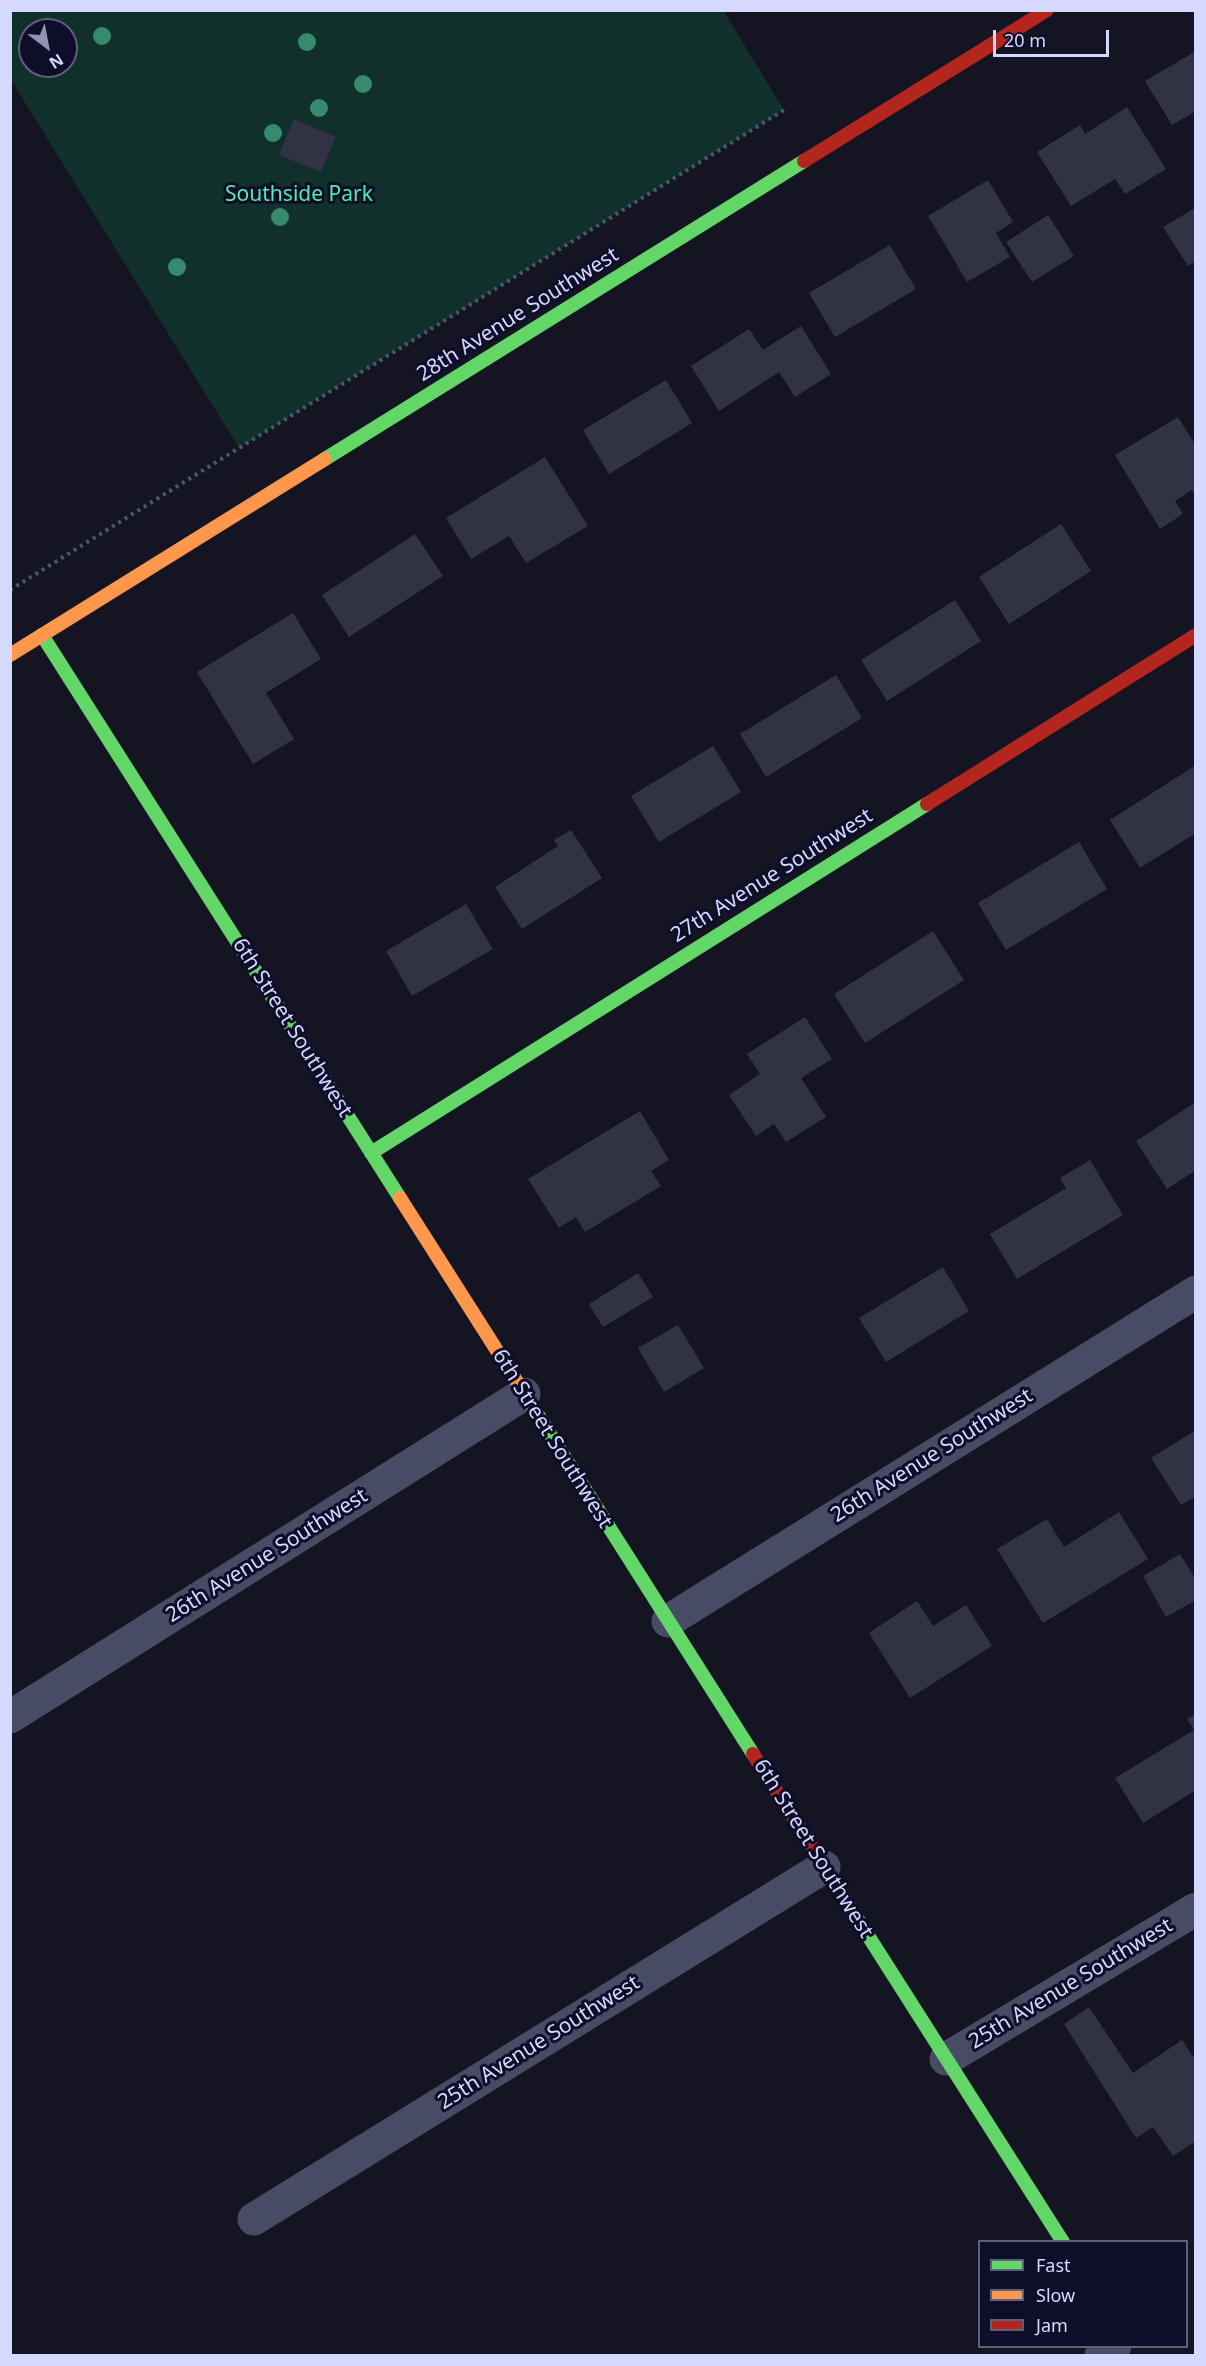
<!DOCTYPE html>
<html>
<head>
<meta charset="utf-8">
<style>
	body { margin:0 }
	#map { position:relative; width:1206px; height:2366px; overflow:hidden; background:#141423; font-family:"Noto Sans",sans-serif }
	canvas { display:block }
	.frame { position:absolute; inset:0; border:12px solid #d5d8ff; pointer-events:none }
	.legend { position:absolute; left:978px; top:2240px; width:210px; height:108px; box-sizing:border-box; background:#0e0e29; border:2px solid #5e5f7f; margin:0; padding:8px 10px; list-style:none; font-size:18px; color:#d5d8ff }
	.legend li { display:flex; align-items:center; gap:12px; height:30px }
	.legend b { width:30px; border:2px solid #5e5f7f }
	.north { position:absolute; left:18px; top:18px; width:60px; height:60px; box-sizing:border-box; background:#0e0e29; border:2px solid #5e5f7f; border-radius:50%; rotate:148deg; font-size:16px; font-weight:700; line-height:24px; text-align:center; color:#d5d8ff }
	.north::after { content:''; display:block; margin:auto; width:21px; height:27px; background:#9193b2; clip-path:polygon(50% 0,100% 100%,50% 72%,0 100%) }
	.scale { position:absolute; left:993px; top:30px; width:116px; height:27px; box-sizing:border-box; border:3px solid #d5d8ff; border-top:0; padding-left:8px; font-size:18px; line-height:21px; white-space:nowrap; color:#d5d8ff; -webkit-text-stroke:4px #0e0e29; paint-order:stroke }
</style>
</head>
<body>
<div id="map">
<canvas width="1206" height="2366"></canvas>
<div class="frame"></div>
<ul class="legend">
<li><b style="height:8px;background:#63d668"></b>Fast</li>
<li><b style="height:8px;background:#ff974d"></b>Slow</li>
<li><b style="height:8px;background:#b3261e"></b>Jam</li>
</ul>
<div class="north">N</div>
<div class="scale">20 m</div>
</div>
<script>
const g = document.querySelector('canvas').getContext('2d');
g.lineJoin = 'round';
function fillPath(path, color) { g.fillStyle = color; g.fill(path, 'evenodd'); }
const poly = rows => new Path2D(rows.map(r => 'M' + r).join(''));
function strokePath(path, color, width, dash) { g.strokeStyle = color; g.lineWidth = width; g.lineCap = dash ? 'butt' : 'round'; g.setLineDash(dash || []); g.stroke(path); }
function drawText(font, color, halo, rows, align = 'center') {
  g.font = font + ' "Noto Sans",sans-serif'; g.lineWidth = 6; g.setLineDash([]); g.textBaseline = 'middle'; g.strokeStyle = halo; g.fillStyle = color; for (const [text, x, y, turn = 0] of rows) {
    g.save(); g.translate(x, y); g.rotate((+turn || 0) * Math.PI / 180); g.textAlign = isNaN(turn) ? turn : align; if (halo) g.strokeText(text, 0, 0); g.fillText(text, 0, 0); g.restore();
  }
}
fillPath(poly([
	[723,10,784,110,239,448,11,80,11,11],
	[30,30,66,30,66,66,30,66]
]), '#112f2b');
fillPath(poly([
	[1196,51,1196,111,1172,125,1145,81],
	[1127,107,1166,169,1125,194,1115,179,1071,206,1037,152,1080,125,1085,134],
	[294,119,336,137,321,172,279,155],
	[988,180,1013,222,996,233,1010,257,967,282,928,216],
	[1195,208,1196,261,1188,266,1163,227],
	[1048,215,1074,256,1032,282,1006,242],
	[890,245,916,289,835,337,809,293],
	[801,326,831,374,795,397,779,372,719,411,691,366,749,329,763,350],
	[666,380,692,423,609,474,583,430],
	[1178,417,1196,446,1196,497,1192,490,1175,501,1183,514,1160,529,1115,455],
	[545,457,588,526,526,563,509,536,471,559,446,518],
	[1061,524,1091,571,1009,624,979,577],
	[415,534,443,576,349,637,322,595],
	[955,600,981,641,887,701,861,660],
	[293,613,321,659,266,693,294,739,253,764,197,672],
	[836,675,862,718,766,777,740,734],
	[713,746,741,792,659,842,631,796],
	[1196,765,1196,833,1140,868,1110,820],
	[571,830,602,878,522,929,495,887,558,846,554,840],
	[1079,842,1107,889,1006,950,978,903],
	[466,904,493,949,412,996,386,951],
	[933,931,964,980,865,1043,834,994],
	[805,1017,832,1059,801,1078,826,1117,786,1142,774,1124,756,1136,729,1095,760,1074,747,1054],
	[1196,1102,1196,1170,1167,1189,1136,1141],
	[640,1111,669,1160,651,1171,661,1186,585,1232,576,1217,559,1228,528,1179],
	[1090,1160,1123,1215,1017,1279,990,1234,1066,1188,1060,1178],
	[943,1267,969,1311,886,1362,859,1318],
	[638,1273,653,1297,603,1327,589,1304],
	[678,1325,704,1368,664,1392,638,1348],
	[1196,1430,1196,1496,1181,1505,1151,1458],
	[1119,1512,1148,1559,1043,1623,997,1549,1047,1519,1064,1547],
	[1180,1554,1196,1580,1196,1600,1166,1617,1143,1576],
	[917,1601,933,1626,966,1605,992,1646,910,1698,869,1633],
	[1196,1714,1196,1790,1143,1823,1115,1778,1194,1730,1187,1719],
	[1089,2007,1133,2073,1182,2040,1196,2061,1196,2141,1173,2156,1153,2127,1136,2138,1064,2024]
]), '#323245');
strokePath(poly([
	[10,590,784,110]
]), '#465b66', 4, [3, 4.5]);
strokePath(poly([
	[668,1621,1196,1292],
	[10,1717,524,1394],
	[946,2059,1196,1909],
	[254,2219,824,1867],
	[1101,2356,1115,2346]
]), '#484b64', 33);
strokePath(poly([
	[325,459,804,161],
	[42,635,400,1198],
	[371,1153,927,804],
	[524,1393,753,1754],
	[853,1912,1063,2242]
]), '#63d668', 14);
strokePath(poly([
	[10,655,325,459],
	[400,1198,524,1393]
]), '#ff974d', 14);
strokePath(poly([
	[804,161,1047,10],
	[927,804,1196,635],
	[753,1754,853,1912]
]), '#b3261e', 14);
g.fillStyle = '#388a6e';
for (const [x, y] of [
	[102,36],
	[307,42],
	[363,84],
	[319,108],
	[273,133],
	[280,217],
	[177,267]
]) { g.beginPath(); g.arc(x, y, 9, 0, 2 * Math.PI); g.fill(); }
drawText('21px', '#56eaab', '#0e0e29', [
	["Southside Park",299,195]
]);
drawText('21px', '#d5d8ff', '#0e0e29', [
	["28th Avenue Southwest",518,315,-32],
	["27th Avenue Southwest",772,876,-32],
	["6th Street Southwest",292,1028,58],
	["6th Street Southwest",552,1439,58],
	["26th Avenue Southwest",932,1456,-32],
	["26th Avenue Southwest",267,1556,-32],
	["6th Street Southwest",813,1849,58],
	["25th Avenue Southwest",1071,1984,-31],
	["25th Avenue Southwest",539,2043,-32]
]);
</script>
</body>
</html>
